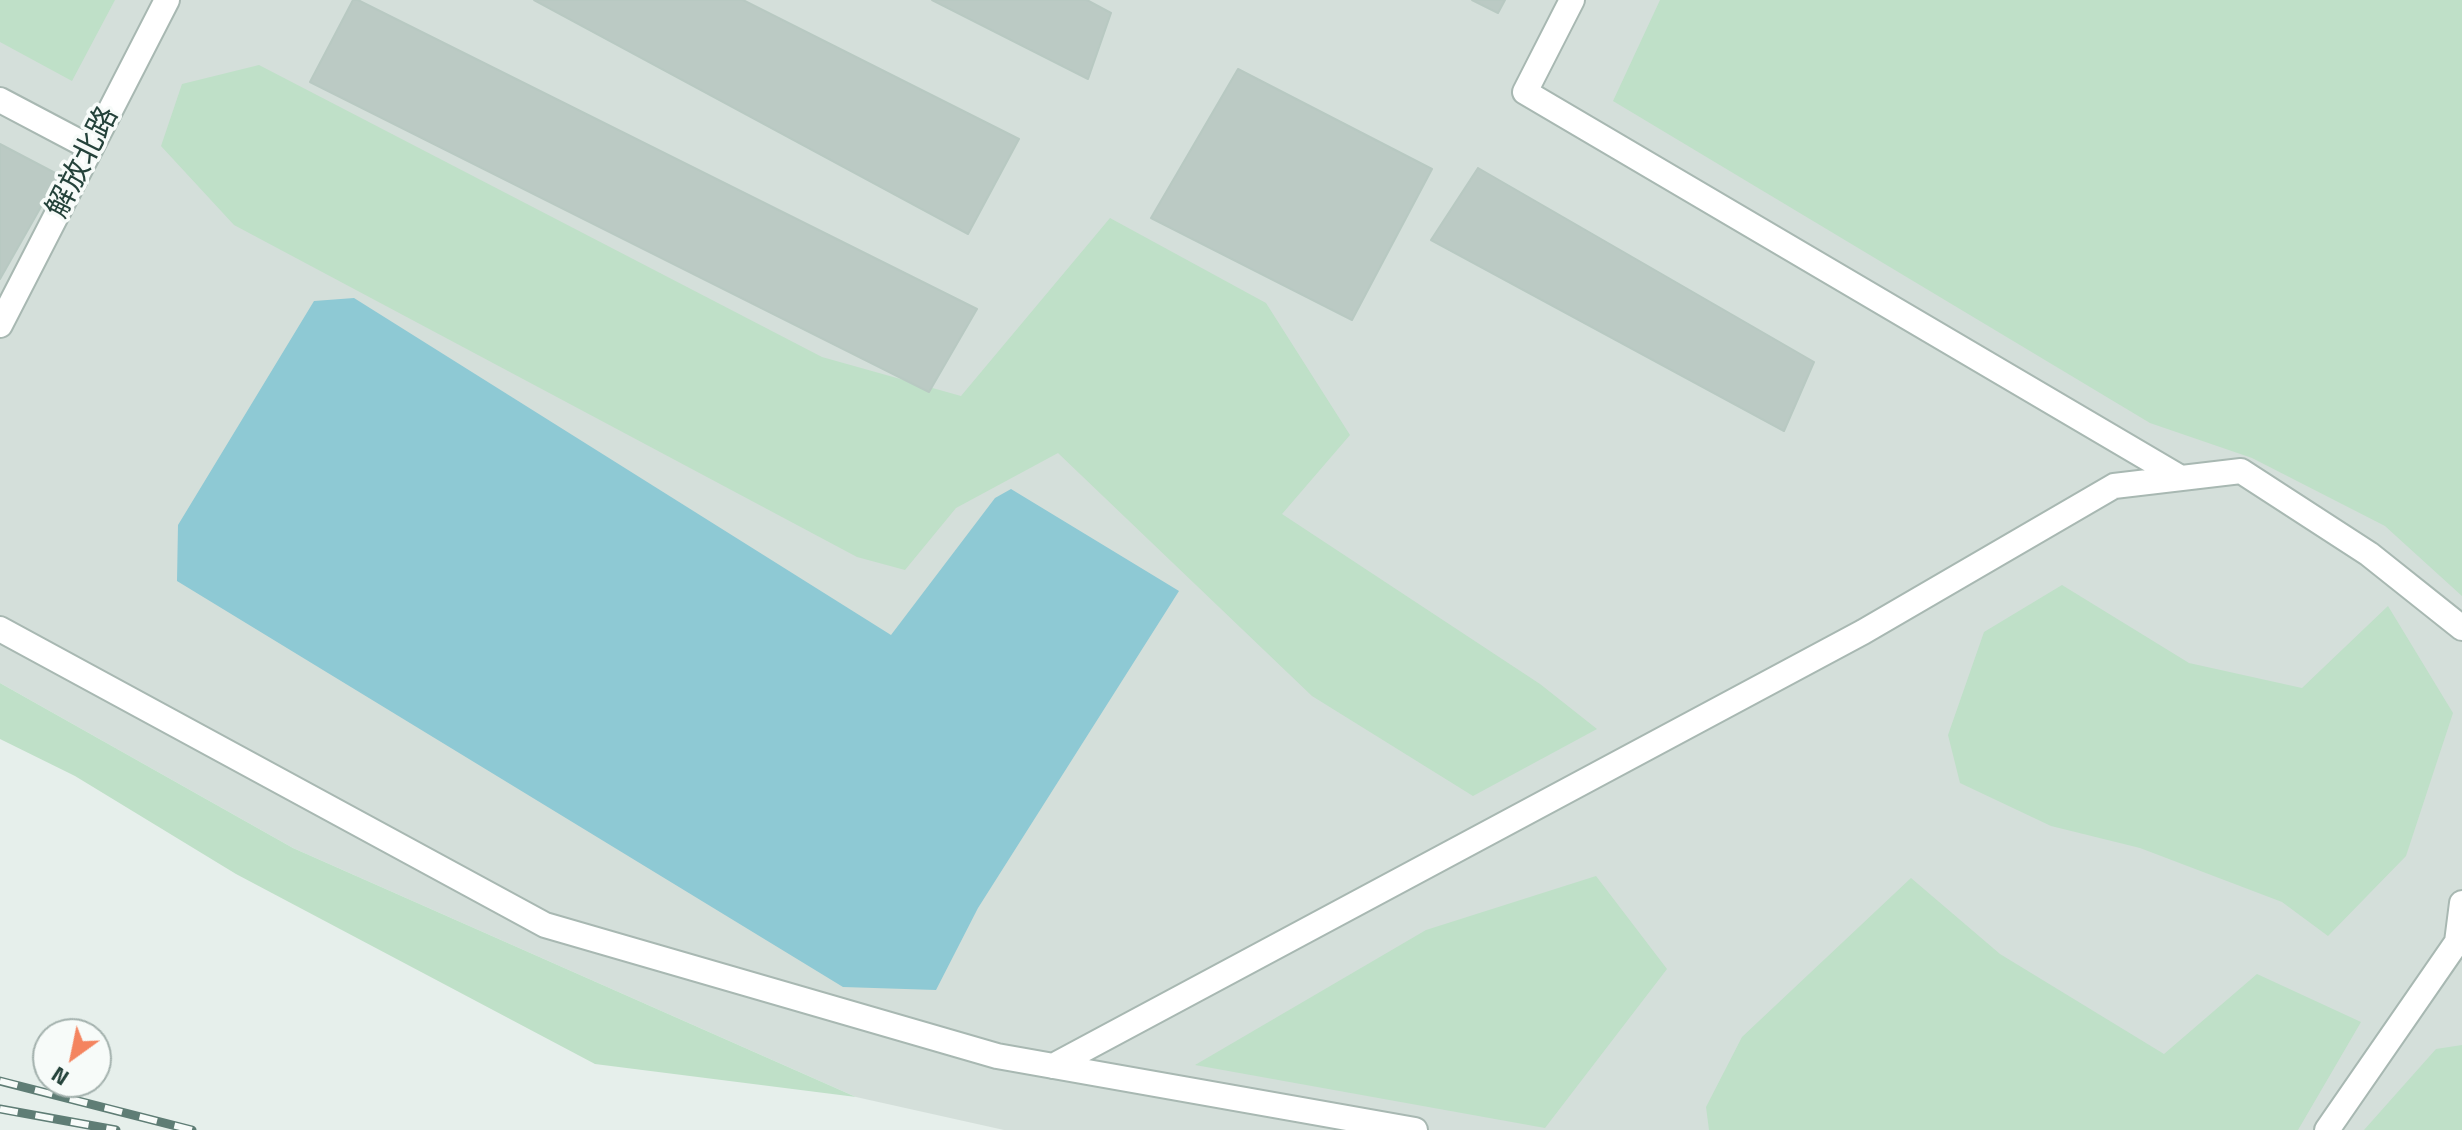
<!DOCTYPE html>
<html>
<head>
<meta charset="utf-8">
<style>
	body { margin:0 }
	#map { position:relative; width:2462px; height:1130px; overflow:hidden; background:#e6efeb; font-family:"Titillium Web",sans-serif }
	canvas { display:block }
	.north { position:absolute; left:32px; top:1018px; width:80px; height:80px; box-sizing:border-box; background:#f7fbf9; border:2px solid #a3b1ad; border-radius:50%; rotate:213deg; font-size:22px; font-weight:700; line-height:32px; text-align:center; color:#24423a }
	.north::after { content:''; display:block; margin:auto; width:28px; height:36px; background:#f4845f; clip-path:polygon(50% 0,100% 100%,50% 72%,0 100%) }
</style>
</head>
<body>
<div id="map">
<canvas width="2462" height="1130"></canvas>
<div class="north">N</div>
</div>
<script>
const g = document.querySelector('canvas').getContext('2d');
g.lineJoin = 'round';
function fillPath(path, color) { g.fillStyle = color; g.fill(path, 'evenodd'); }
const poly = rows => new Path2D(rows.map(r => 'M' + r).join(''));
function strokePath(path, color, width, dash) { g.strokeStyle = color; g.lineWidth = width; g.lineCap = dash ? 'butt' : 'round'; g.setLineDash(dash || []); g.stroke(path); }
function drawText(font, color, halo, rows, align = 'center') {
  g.font = font + ' "Titillium Web","Noto Sans SC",sans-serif'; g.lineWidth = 7; g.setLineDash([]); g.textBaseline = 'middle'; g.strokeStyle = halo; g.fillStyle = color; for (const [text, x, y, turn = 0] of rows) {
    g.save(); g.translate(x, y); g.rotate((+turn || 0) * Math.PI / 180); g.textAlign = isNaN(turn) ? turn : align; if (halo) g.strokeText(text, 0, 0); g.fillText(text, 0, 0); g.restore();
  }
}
fillPath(poly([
	[0,0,2462,0,2462,1130,1004,1130,856,1097,293,848,0,683]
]), '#d4dfda');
fillPath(poly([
	[0,0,115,0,72,81,0,42],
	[1660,0,2462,0,2462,596,2385,526,2252,458,2150,423,1613,101],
	[259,65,822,357,961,396,1110,218,1266,303,1350,435,1282,514,1540,684,1597,729,1473,796,1312,696,1058,453,956,508,905,570,857,557,234,225,161,146,182,84],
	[2062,585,2189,663,2302,688,2388,606,2453,713,2406,856,2328,936,2282,902,2140,848,2051,826,1960,783,1948,735,1984,632],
	[0,683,293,848,856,1097,595,1064,236,874,75,776,0,739],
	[1596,876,1667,969,1545,1128,1195,1065,1426,930],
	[1911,878,2000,954,2164,1054,2257,974,2361,1022,2298,1130,1709,1130,1706,1107,1742,1037],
	[2462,1045,2462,1130,2364,1130,2436,1049]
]), '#bfe0c8');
fillPath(poly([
	[354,298,891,635,995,498,1011,489,1179,591,978,908,936,990,843,987,177,581,178,525,314,301]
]), '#8ec9d4');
const building = poly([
	[353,0,358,0,977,309,929,392,310,82,353,0],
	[534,0,743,0,1019,139,968,234,534,0],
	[932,0,1087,0,1111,13,1088,79,932,0],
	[1472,0,1505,0,1498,13,1472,0],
	[1238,69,1432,169,1352,320,1151,218,1238,69],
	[0,144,59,175,0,279,0,144],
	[1478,168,1814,362,1784,431,1431,240,1478,168]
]);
fillPath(building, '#bbcac4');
strokePath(building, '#b8c9c2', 2);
const minor = poly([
	[1572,0,1525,92,2181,478],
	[0,100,91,148],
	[0,325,167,0],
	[0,629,545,925,997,1056,1415,1130],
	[2457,942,2462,903],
	[1053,1066,1863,632,2114,486,2241,471,2369,554,2462,628],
	[2327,1130,2457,942,2462,942]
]);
strokePath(minor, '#a8b8b2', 28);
strokePath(minor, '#fff', 24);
const rail = poly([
	[0,1081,192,1130],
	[0,1109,116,1130]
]);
strokePath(rail, '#5f7d75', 9);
strokePath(rail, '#f7fbf9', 6, [18]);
drawText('30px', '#24423a', '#f7fbf9', [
	["解放北路",84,163,-63]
]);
</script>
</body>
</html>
